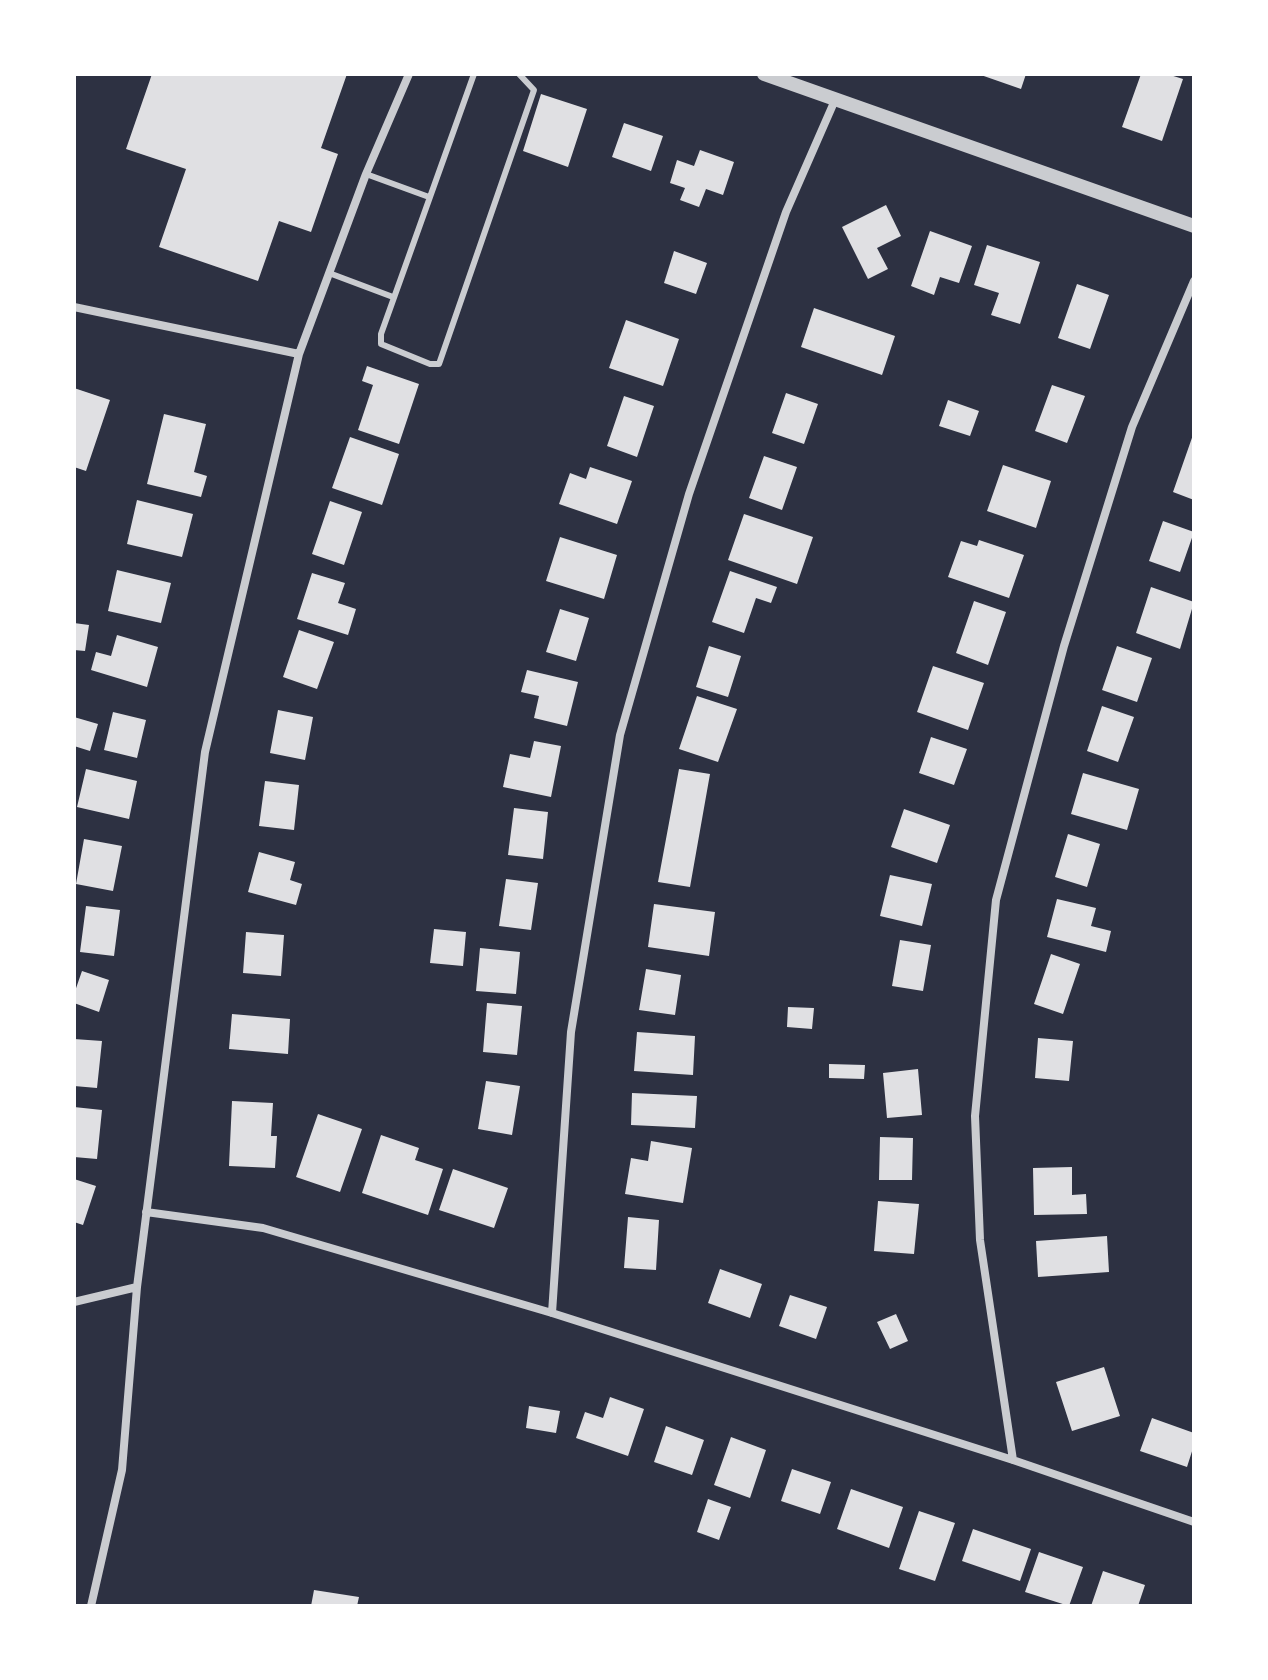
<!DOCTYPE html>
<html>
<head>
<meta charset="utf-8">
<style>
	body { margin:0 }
	#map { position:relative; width:1268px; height:1680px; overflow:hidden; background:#2d3142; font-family:Commissioner,sans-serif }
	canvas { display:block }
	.frame { position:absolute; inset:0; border:76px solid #fff; pointer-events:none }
</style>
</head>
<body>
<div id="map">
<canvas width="1268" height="1680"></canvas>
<div class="frame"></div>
</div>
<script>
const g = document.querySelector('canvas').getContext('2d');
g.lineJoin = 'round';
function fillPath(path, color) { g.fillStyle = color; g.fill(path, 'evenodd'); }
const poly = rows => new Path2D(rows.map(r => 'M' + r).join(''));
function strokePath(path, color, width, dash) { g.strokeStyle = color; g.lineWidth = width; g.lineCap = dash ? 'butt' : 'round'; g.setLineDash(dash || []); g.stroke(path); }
fillPath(poly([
	[152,74,347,74,321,148,338,154,311,232,279,221,258,281,159,247,186,169,126,149],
	[978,74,1026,74,1021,89],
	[1141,74,1167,74,1183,79,1162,141,1122,127],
	[541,94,587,109,568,167,523,151],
	[624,123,663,136,651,171,612,157],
	[700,150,734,162,723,195,706,189,699,207,680,200,685,188,670,183,677,160,694,166],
	[886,205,901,236,877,248,888,269,868,279,842,227],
	[930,231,972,246,959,283,940,277,934,295,911,286],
	[987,245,1040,262,1020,324,991,315,999,293,974,285],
	[674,251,707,263,696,294,664,283],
	[1077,284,1109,295,1090,349,1058,338],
	[814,308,895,336,882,375,801,347],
	[626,320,679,339,663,386,609,368],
	[367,366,419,384,399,444,358,430,373,385,362,381],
	[1052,385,1085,396,1067,443,1035,431],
	[74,388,110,400,86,471,74,467],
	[786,393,818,404,804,444,772,433],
	[624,396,654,406,637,457,607,446],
	[948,400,979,411,970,436,939,426],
	[164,414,206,424,194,472,207,476,201,497,147,484],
	[1194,432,1194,500,1173,492],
	[350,437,399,454,382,505,332,488],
	[764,456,797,467,782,510,749,498],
	[1003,465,1051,481,1036,528,987,511],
	[590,467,632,481,617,524,559,504,570,473,586,479],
	[137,500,193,514,182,557,127,544],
	[330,501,362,512,344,565,312,554],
	[744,514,813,537,797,584,728,560],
	[1163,521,1194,532,1180,572,1149,561],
	[560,537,617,555,604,599,546,581],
	[979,540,1024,555,1009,598,948,577,961,541,977,546],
	[117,570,171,583,161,623,108,611],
	[730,571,777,587,771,603,756,598,744,633,712,622],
	[312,573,345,583,338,603,356,609,348,635,297,619],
	[1151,587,1194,602,1180,649,1136,633],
	[974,601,1006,612,988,665,956,653],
	[560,609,589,618,576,661,546,652],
	[74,623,89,625,85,651,74,650],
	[299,630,334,642,317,689,283,677],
	[117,635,158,647,147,687,91,670,96,652,111,656],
	[709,646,741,656,728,697,696,687],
	[1117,646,1152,658,1137,702,1102,690],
	[933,666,984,683,968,730,917,712],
	[527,670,578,682,567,726,534,718,539,696,521,692],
	[697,696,737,709,718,762,679,749],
	[1102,706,1134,717,1118,762,1087,751],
	[278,710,313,717,305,760,270,753],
	[113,712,146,720,137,758,104,750],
	[74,717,98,724,90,751,74,746],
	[931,737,967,749,954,785,919,773],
	[534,741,561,746,551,797,503,787,510,754,530,758],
	[86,769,137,781,129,819,77,807],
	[679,769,710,774,690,887,658,882],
	[1083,773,1139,789,1127,830,1071,814],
	[265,781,299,785,294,830,259,826],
	[514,808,548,812,543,859,508,855],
	[904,809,950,825,937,863,891,847],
	[1068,834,1100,844,1087,887,1055,877],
	[84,839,122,846,113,891,76,884],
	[259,852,295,862,290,880,302,884,296,905,248,892],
	[890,875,932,884,922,926,880,916],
	[506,879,538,883,531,930,499,926],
	[1057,899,1096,908,1091,926,1111,931,1106,952,1047,937],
	[654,904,715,912,709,956,648,947],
	[86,906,120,910,114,956,80,952],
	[434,929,466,932,463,966,430,963],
	[246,932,284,935,281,976,243,973],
	[900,940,931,945,923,991,892,986],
	[480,948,520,952,516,994,476,991],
	[1051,954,1080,964,1063,1014,1034,1004],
	[646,969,681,975,675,1015,639,1010],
	[82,971,109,980,99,1012,74,1003,74,994],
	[487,1003,522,1006,517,1055,483,1052],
	[788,1007,814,1008,812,1029,787,1027],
	[232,1014,290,1019,288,1054,229,1049],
	[637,1032,695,1036,693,1075,634,1071],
	[1038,1038,1073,1041,1069,1081,1035,1078],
	[74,1039,102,1041,97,1088,74,1086],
	[829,1064,865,1065,864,1079,829,1078],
	[918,1069,922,1115,887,1118,883,1073],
	[486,1081,520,1086,512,1135,478,1129],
	[632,1093,697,1096,695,1128,631,1125],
	[232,1101,273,1103,271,1136,277,1136,275,1168,229,1166],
	[74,1107,102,1110,97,1159,74,1157],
	[318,1114,362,1129,340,1192,296,1177],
	[381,1135,419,1148,415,1160,443,1169,428,1215,362,1193],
	[880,1137,913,1138,912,1180,879,1180],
	[651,1141,692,1148,683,1203,625,1194,631,1158,648,1161],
	[1072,1167,1072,1195,1086,1194,1087,1214,1034,1215,1033,1168],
	[453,1169,508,1188,494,1228,439,1210],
	[74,1179,96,1186,83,1225,74,1222],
	[878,1201,919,1204,914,1254,874,1251],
	[628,1217,659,1220,656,1270,624,1268],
	[1107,1236,1109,1272,1038,1277,1036,1241],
	[720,1269,762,1284,750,1318,708,1303],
	[790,1295,827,1307,816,1339,779,1326],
	[896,1314,908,1341,890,1349,877,1322],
	[1104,1367,1120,1416,1072,1431,1056,1382],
	[610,1397,644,1409,628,1456,576,1438,585,1412,603,1418],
	[529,1406,560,1411,556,1433,526,1428],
	[1152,1418,1194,1433,1194,1445,1187,1467,1140,1451],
	[666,1426,704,1440,692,1475,654,1462],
	[731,1437,766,1450,750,1498,714,1485],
	[792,1469,831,1482,820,1514,781,1501],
	[851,1489,903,1507,889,1548,837,1529],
	[708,1499,731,1507,719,1540,697,1532],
	[919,1511,955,1523,935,1581,899,1569],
	[973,1529,1031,1549,1020,1581,962,1561],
	[1039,1552,1083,1567,1069,1606,1025,1592],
	[1103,1571,1145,1585,1138,1606,1091,1606],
	[314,1590,359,1597,357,1606,311,1606]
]), '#e0e0e3');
strokePath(poly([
	[474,74,381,334,381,344,430,364,439,364,534,90,519,74],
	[366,174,429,197],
	[329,273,393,297]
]), '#caccd0', 6);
strokePath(poly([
	[74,307,299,354],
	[146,1212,263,1228,552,1313,1013,1460,1194,1522],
	[74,1302,137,1287],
	[552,1313,571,1032,620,735,689,494,786,212,835,100],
	[1013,1460,980,1240,975,1116,996,900,1064,646,1132,427,1194,281],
	[91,1606,122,1470,137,1287,205,752,299,354,366,174,409,74]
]), '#caccd0', 8);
strokePath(poly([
	[764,74,1194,226]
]), '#caccd0', 14);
</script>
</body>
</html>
